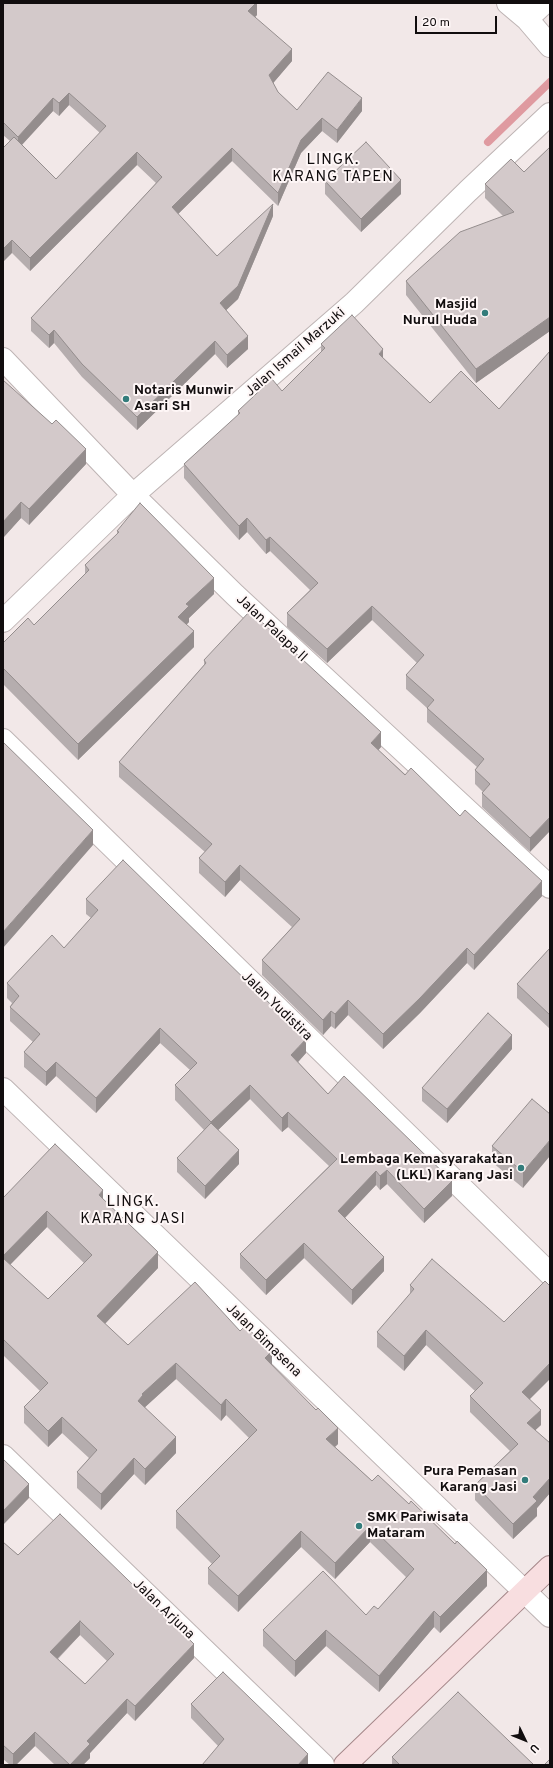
<!DOCTYPE html>
<html>
<head>
<meta charset="utf-8">
<style>
	body { margin:0 }
	#map { position:relative; width:553px; height:1768px; overflow:hidden; background:#f2e8e8; font-family:Overpass,sans-serif }
	canvas { display:block }
	.frame { position:absolute; inset:0; border:4px solid #110d0e; pointer-events:none }
	.north { position:absolute; left:505px; top:1720px; width:40px; height:40px; -webkit-text-stroke:3px #fef6f6; paint-order:stroke; rotate:133deg; font-size:11px; font-weight:700; line-height:16px; text-align:center; color:#110d0e }
	.north::after { content:''; display:block; margin:auto; width:14px; height:18px; background:#110d0e; clip-path:polygon(50% 0,100% 100%,50% 72%,0 100%) }
	.scale { position:absolute; left:415px; top:16px; width:82px; height:18px; box-sizing:border-box; border:2px solid #110d0e; border-top:0; padding-left:5px; font-size:12px; line-height:14px; white-space:nowrap; color:#110d0e; -webkit-text-stroke:3px #fef6f6; paint-order:stroke }
</style>
</head>
<body>
<div id="map">
<canvas width="553" height="1768"></canvas>
<div class="frame"></div>
<div class="north">U</div>
<div class="scale">20 m</div>
</div>
<script>
const g = document.querySelector('canvas').getContext('2d');
g.lineJoin = 'round';
const poly = rows => new Path2D(rows.map(r => 'M' + r).join(''));
function strokePath(path, color, width, dash) { g.strokeStyle = color; g.lineWidth = width; g.lineCap = dash ? 'butt' : 'round'; g.setLineDash(dash || []); g.stroke(path); }
function fillPath(path, color) { g.fillStyle = color; g.fill(path, 'evenodd'); }
function drawText(font, color, halo, rows, align = 'center') {
  g.font = font + ' Overpass,sans-serif'; g.lineWidth = 4; g.setLineDash([]); g.textBaseline = 'middle'; g.strokeStyle = halo; g.fillStyle = color; for (const [text, x, y, turn = 0] of rows) {
    g.save(); g.translate(x, y); g.rotate((+turn || 0) * Math.PI / 180); g.textAlign = isNaN(turn) ? turn : align; if (halo) g.strokeText(text, 0, 0); g.fillText(text, 0, 0); g.restore();
  }
}
strokePath(poly([
	[488,142,550,82]
]), '#df9aa0', 8);
const minor = poly([
	[508,3,527,19,544,3],
	[527,19,550,46],
	[3,359,133,495,235,595,550,887],
	[3,621,133,495,354,303,468,191,550,114],
	[3,740,550,1274],
	[3,1089,550,1616],
	[3,1456,323,1765]
]);
const major = poly([
	[345,1765,550,1567]
]);
strokePath(minor, '#beb4b4', 24);
strokePath(major, '#a58789', 24);
strokePath(minor, '#fff', 22);
strokePath(major, '#f8dee0', 22);
fillPath(poly([
	[3,3,257,3,257,15,255,17,292,61,273,83,278,92,297,110,362,111,337,143,322,131,301,153,278,206,232,161,178,214,217,256,273,216,238,299,226,310,248,349,227,368,215,354,137,430,82,377,54,343,49,348,31,331,31,318,156,183,137,165,30,271,12,253,10,141,3,135],
	[69,105,100,133,56,179,22,145,53,111,59,116],
	[550,147,550,331,476,383,406,295,406,281,503,216,485,198,485,184,524,172],
	[325,181,401,194,361,232,325,194],
	[321,344,383,358,430,403,499,409,550,351,530,852,482,807,482,793,483,792,475,784,475,770,477,767,427,722,427,708,406,689,406,675,417,663,372,620,327,663,287,627,287,613,310,590,270,551,266,554,247,532,239,540,184,478,184,464,238,416,238,411,282,391,321,352],
	[3,380,86,464,29,525,21,518,3,538],
	[117,531,214,594,189,618,189,622,186,625,194,647,78,760,3,684,3,643,34,625,85,574,85,565,117,535],
	[204,660,381,747,378,750,542,896,474,970,467,963,420,1013,383,1049,348,1015,335,1029,331,1026,323,1035,262,975,262,960,292,927,240,880,225,897,199,873,199,858,205,852,119,777,119,762,204,665],
	[86,899,306,1053,298,1062,328,1094,452,1196,424,1223,387,1184,380,1190,376,1185,345,1218,384,1271,352,1305,304,1258,266,1295,240,1268,240,1254,329,1166,288,1127,282,1132,250,1099,218,1130,239,1164,205,1199,177,1172,177,1158,204,1130,175,1100,175,1085,190,1070,160,1043,96,1113,56,1076,46,1086,24,1067,24,1052,33,1042,10,1021,10,1007,12,1003,7,998,7,983,64,948,91,918,86,914],
	[550,948,550,1029,517,998,517,984],
	[512,1049,447,1123,422,1101,422,1088],
	[550,1114,523,1188,492,1162,492,1146],
	[3,1198,103,1199,158,1268,105,1324,128,1345,272,1365,338,1444,335,1447,487,1586,440,1633,434,1627,379,1692,326,1646,295,1677,263,1646,263,1630,366,1615,378,1609,406,1577,370,1542,335,1579,301,1547,238,1612,208,1584,208,1568,212,1564,176,1528,176,1511,249,1438,226,1415,221,1421,176,1379,145,1407,176,1453,145,1485,134,1474,101,1510,77,1488,77,1472,89,1458,62,1433,48,1447,24,1423,24,1407,40,1391,3,1355],
	[47,1227,84,1263,48,1299,10,1265],
	[410,1285,530,1399,541,1425,535,1430,550,1443,550,1493,537,1508,537,1516,513,1539,475,1500,475,1485,510,1451,470,1412,470,1396,475,1391,426,1345,404,1371,377,1347,377,1332,410,1295],
	[3,1542,18,1555,194,1658,135,1721,127,1713,90,1753,90,1758,83,1765,55,1765,35,1746,16,1765,10,1765,3,1759],
	[80,1635,107,1661,85,1684,58,1659],
	[191,1704,308,1765,218,1746,191,1718],
	[392,1757,534,1765,392,1765]
]), '#b5adae');
fillPath(poly([
	[256,3,257,3,257,15,248,24,248,11],
	[292,49,292,61,269,88,269,75],
	[69,93,69,105,59,116,59,103],
	[53,98,53,111,18,149,18,137],
	[362,98,362,111,337,143,337,130],
	[322,118,322,131,301,153,278,206,278,193,301,140],
	[232,148,232,161,172,220,172,207],
	[137,152,137,165,30,271,30,258],
	[401,180,401,194,361,232,361,219],
	[273,204,273,216,238,299,220,316,220,303],
	[12,240,12,253,3,262,3,249],
	[550,317,550,331,476,383,476,369],
	[54,330,54,343,49,348,49,335],
	[248,336,248,349,227,368,227,355],
	[215,341,215,354,137,430,137,417],
	[383,349,383,363,379,354],
	[86,449,86,464,29,525,29,509],
	[21,502,21,518,3,538,3,522],
	[247,518,247,532,239,540,239,526],
	[270,537,270,551,266,554,266,540],
	[214,578,214,594,189,618,189,622,178,633,178,617,186,604],
	[372,606,372,620,327,663,327,649],
	[194,631,194,647,78,760,78,744],
	[381,732,381,747,371,759,371,743],
	[550,817,550,831,530,852,530,838],
	[93,830,93,845,3,948,3,932],
	[240,865,240,880,225,897,225,882],
	[542,881,542,896,474,970,474,955],
	[467,948,467,963,420,1013,383,1049,383,1034],
	[348,1000,348,1015,335,1029,335,1014],
	[331,1011,331,1026,323,1035,323,1020],
	[160,1028,160,1043,96,1113,96,1098],
	[512,1035,512,1049,447,1123,447,1109],
	[306,1039,306,1053,291,1070,291,1055],
	[56,1062,56,1076,46,1086,46,1072],
	[250,1085,250,1099,211,1137,211,1122],
	[288,1112,288,1127,282,1132,282,1118],
	[550,1140,550,1156,523,1188,523,1172],
	[239,1150,239,1164,205,1199,205,1186],
	[387,1170,387,1184,380,1190,380,1176],
	[376,1171,376,1185,338,1225,338,1211],
	[452,1181,452,1196,424,1223,424,1209],
	[103,1190,103,1206,99,1195],
	[47,1211,47,1227,3,1272,3,1256],
	[304,1243,304,1258,266,1295,266,1280],
	[158,1252,158,1268,97,1332,97,1316],
	[384,1257,384,1271,352,1305,352,1290],
	[426,1330,426,1345,404,1371,404,1356],
	[272,1351,272,1367,265,1358],
	[176,1363,176,1379,143,1409,138,1401,142,1394],
	[550,1363,550,1379,522,1407,522,1392],
	[226,1399,226,1415,221,1421,221,1405],
	[541,1410,541,1425,527,1438,527,1423],
	[62,1417,62,1433,48,1447,48,1431],
	[338,1428,338,1444,326,1455,326,1439],
	[176,1437,176,1453,145,1485,145,1469],
	[134,1458,134,1474,101,1510,101,1494],
	[550,1478,550,1493,537,1508,537,1516,513,1539,513,1524,533,1497],
	[29,1484,29,1498,3,1525,3,1511],
	[370,1526,370,1542,335,1579,335,1563],
	[301,1531,301,1547,238,1612,238,1596],
	[487,1570,487,1586,440,1633,440,1617],
	[434,1611,434,1627,379,1692,379,1676],
	[80,1621,80,1635,50,1666,50,1652],
	[326,1630,326,1646,295,1677,295,1661],
	[194,1644,194,1658,135,1721,135,1706],
	[127,1699,127,1713,90,1753,90,1758,83,1765,70,1765,87,1741],
	[35,1732,35,1746,16,1765,13,1765,13,1754],
	[308,1754,308,1765,298,1765]
]), '#948d8d');
const building = poly([
	[3,3,256,3,248,11,292,49,269,75,278,92,297,110,328,72,362,98,337,130,322,118,301,140,278,193,232,148,172,207,217,256,273,204,238,286,220,303,248,336,227,355,215,341,137,417,82,364,54,330,49,335,31,318,162,177,137,152,30,258,12,240,3,249,3,148,14,137,56,179,106,126,69,93,59,103,53,98,18,137,3,122,3,3],
	[366,142,401,180,361,219,325,181,366,142],
	[550,147,550,317,476,369,406,281,460,232,514,212,485,184,511,159,524,172,550,147],
	[352,315,383,349,379,354,430,403,461,371,499,409,550,351,550,817,530,838,482,793,490,784,475,770,484,759,427,708,434,700,406,675,424,655,372,606,327,649,287,613,318,583,270,537,266,540,247,518,239,526,184,464,240,413,238,411,272,379,282,391,325,348,321,344,352,315],
	[3,380,52,424,56,420,86,449,29,509,21,502,3,522,3,380],
	[140,503,214,578,186,604,189,606,178,617,194,631,78,744,3,668,3,643,28,618,34,625,89,570,85,565,119,532,117,531,140,503],
	[250,611,381,732,371,743,405,775,411,768,460,816,465,810,542,881,474,955,467,948,420,998,383,1034,348,1000,335,1014,331,1011,323,1020,262,960,300,919,240,865,225,882,199,858,212,844,119,762,206,663,204,660,250,611],
	[3,742,93,830,3,932,3,742],
	[123,860,306,1039,291,1055,328,1094,344,1076,452,1181,424,1209,387,1170,380,1176,376,1171,338,1211,384,1257,352,1290,304,1243,266,1280,240,1254,337,1159,288,1112,282,1118,250,1085,211,1122,175,1085,197,1063,160,1028,96,1098,56,1062,46,1072,24,1052,40,1034,10,1007,19,996,7,983,52,935,64,948,98,910,86,899,123,860],
	[550,948,550,1015,517,984,550,948],
	[488,1013,512,1035,447,1109,422,1088,488,1013],
	[532,1099,550,1114,550,1140,523,1172,492,1146,532,1099],
	[211,1123,239,1150,205,1186,177,1158,211,1123],
	[55,1144,103,1190,99,1195,158,1252,97,1316,128,1345,195,1282,240,1331,245,1326,272,1351,265,1358,316,1410,318,1408,338,1428,326,1439,372,1481,378,1475,409,1504,411,1501,455,1544,457,1541,487,1570,440,1617,434,1611,379,1676,326,1630,295,1661,263,1630,323,1571,366,1615,374,1606,378,1609,414,1569,370,1526,335,1563,301,1531,238,1596,208,1568,220,1556,176,1511,257,1430,226,1399,221,1405,176,1363,142,1394,143,1395,138,1401,176,1437,145,1469,134,1458,101,1494,77,1472,97,1450,62,1417,48,1431,24,1407,48,1383,3,1339,3,1258,48,1299,92,1255,47,1211,3,1256,3,1198,55,1144],
	[432,1259,504,1322,545,1281,550,1286,550,1363,522,1392,541,1410,527,1423,550,1443,550,1478,533,1497,537,1501,513,1524,475,1485,518,1444,470,1396,483,1383,426,1330,404,1356,377,1332,414,1289,410,1285,432,1259],
	[3,1459,29,1484,3,1511,3,1459],
	[60,1514,194,1644,135,1706,127,1699,87,1741,90,1744,70,1765,35,1732,13,1754,3,1745,3,1542,18,1555,60,1514],
	[80,1621,114,1654,85,1684,50,1652,80,1621],
	[223,1672,308,1754,298,1765,202,1765,224,1739,191,1704,223,1672],
	[458,1692,534,1765,400,1765,392,1757,458,1692],
	[550,1759,550,1765,544,1765,550,1759]
]);
fillPath(building, '#d3c9ca');
strokePath(building, '#948d8d', 1);
for (const [x, y, r, color] of [
	[485,313,4,"#337c7b"],
	[126,399,4,"#337c7b"],
	[521,1168,4,"#337c7b"],
	[525,1480,4,"#337c7b"],
	[359,1526,4,"#337c7b"]
]) { const dot = new Path2D(); dot.arc(x, y, r, 0, 2 * Math.PI); g.fillStyle = color; g.fill(dot); strokePath(dot, '#fef6f6', 1.5); }
drawText('bold 14px', '#110d0e', '#fef6f6', [
	["Masjid",477,305],
	["Nurul Huda",477,321],
	["Notaris Munwir",134,391,"left"],
	["Asari SH",134,407,"left"],
	["Lembaga Kemasyarakatan",513,1160],
	["(LKL) Karang Jasi",513,1176],
	["Pura Pemasan",517,1472],
	["Karang Jasi",517,1488],
	["SMK Pariwisata",367,1518,"left"],
	["Mataram",367,1534,"left"]
], 'right');
drawText('14px', '#110d0e', '#fef6f6', [
	["Jalan Ismail Marzuki",296,353,-41],
	["Jalan Palapa II",271,629,43],
	["Jalan Yudistira",276,1007,44],
	["Jalan Bimasena",263,1341,44],
	["Jalan Arjuna",163,1610,44]
]);
g.letterSpacing = '1px';
drawText('15px', '#110d0e', '#fef6f6', [
	["LINGK.",333,161],
	["KARANG TAPEN",333,178],
	["LINGK.",133,1203],
	["KARANG JASI",133,1220]
]);
g.letterSpacing = '0px';
</script>
</body>
</html>
